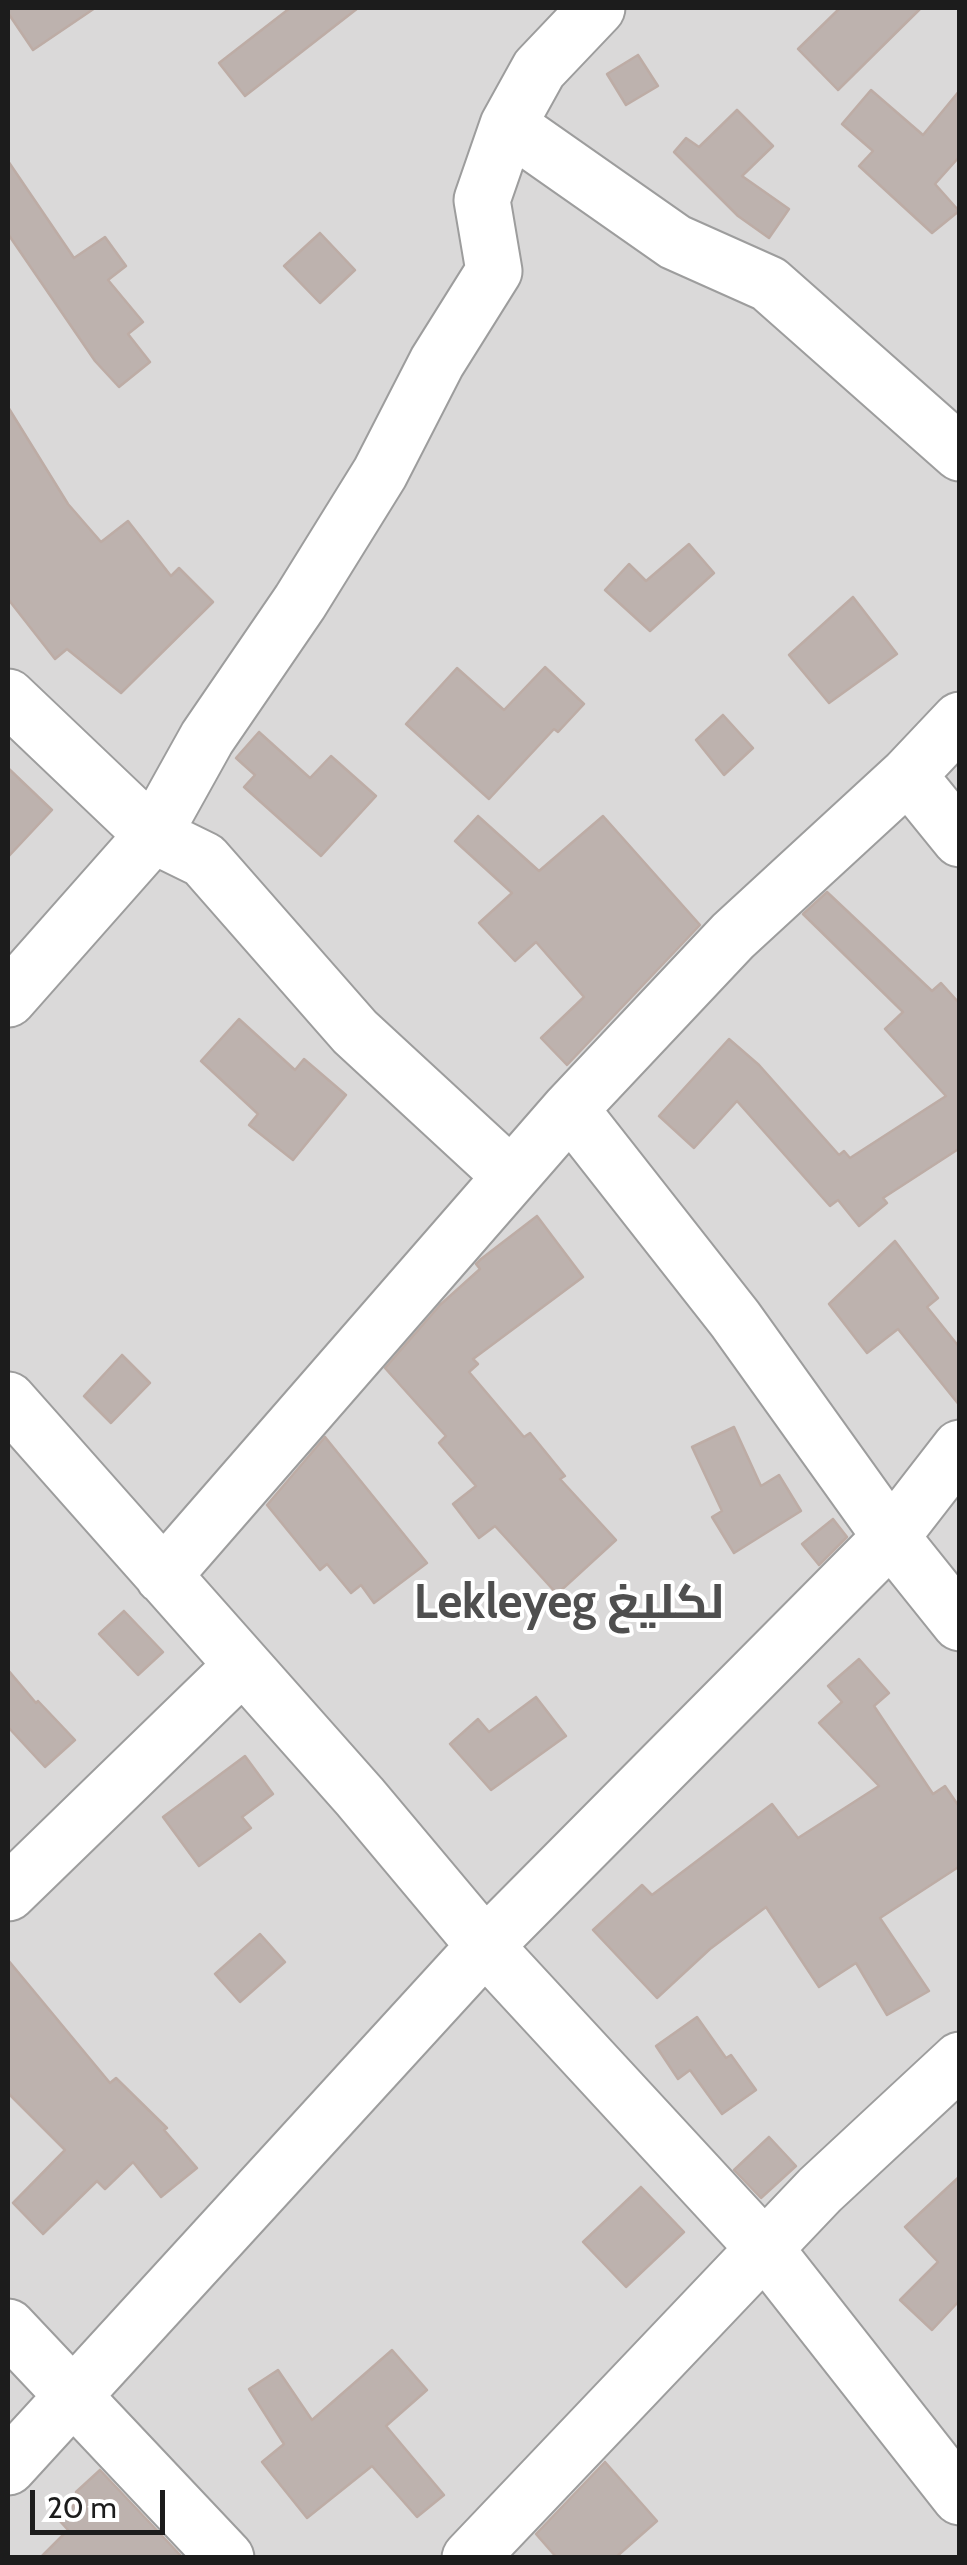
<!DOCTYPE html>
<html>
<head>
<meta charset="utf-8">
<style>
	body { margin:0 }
	#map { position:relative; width:967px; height:2565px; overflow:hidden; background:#ede7e2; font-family:Cabin,sans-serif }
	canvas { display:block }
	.frame { position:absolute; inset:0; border:10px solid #1c1c1c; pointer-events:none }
	.scale { position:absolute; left:30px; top:2490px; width:135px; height:45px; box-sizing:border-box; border:5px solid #1c1c1c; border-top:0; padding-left:12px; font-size:30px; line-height:35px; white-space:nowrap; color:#1c1c1c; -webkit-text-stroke:8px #fff; paint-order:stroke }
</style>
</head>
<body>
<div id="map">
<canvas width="967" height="2565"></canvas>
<div class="frame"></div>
<div class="scale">20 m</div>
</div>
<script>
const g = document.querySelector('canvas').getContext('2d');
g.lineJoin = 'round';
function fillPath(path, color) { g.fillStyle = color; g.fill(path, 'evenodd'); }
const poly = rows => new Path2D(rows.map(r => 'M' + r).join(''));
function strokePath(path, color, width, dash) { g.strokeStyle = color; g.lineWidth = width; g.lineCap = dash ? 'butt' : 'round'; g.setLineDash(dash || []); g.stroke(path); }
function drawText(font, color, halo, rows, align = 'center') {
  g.font = font + ' Cabin,Cairo,sans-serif'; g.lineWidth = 8; g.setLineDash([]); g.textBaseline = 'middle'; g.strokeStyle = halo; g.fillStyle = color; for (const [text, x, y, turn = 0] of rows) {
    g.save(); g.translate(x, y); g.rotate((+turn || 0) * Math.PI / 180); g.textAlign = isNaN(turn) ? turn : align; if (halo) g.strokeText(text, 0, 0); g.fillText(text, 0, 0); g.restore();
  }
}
fillPath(poly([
	[8,8,959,8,959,2557,8,2557]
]), '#dad9d9');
const building = poly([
	[8,8,95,8,33,50,8,13,8,8],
	[290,8,358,8,245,96,219,63,290,8],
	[840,8,921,8,838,90,798,49,840,8],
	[638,55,658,86,626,105,607,74,638,55],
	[871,90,923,135,960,90,960,156,935,184,959,211,932,233,859,166,873,151,842,124,871,90],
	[737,110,773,146,742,176,789,209,769,238,738,216,674,152,686,138,699,147,737,110],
	[8,161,74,258,105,237,126,266,108,280,143,322,128,334,150,362,119,387,95,361,8,234,8,161],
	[320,233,355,270,320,303,284,266,320,233],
	[8,407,68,504,101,542,128,521,171,576,179,568,213,602,121,693,67,649,55,659,8,599,8,407],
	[689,544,714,573,650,631,605,590,629,564,646,581,689,544],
	[853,597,897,654,829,703,789,655,853,597],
	[545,667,584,704,558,732,554,729,489,799,406,724,457,668,504,710,545,667],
	[723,715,753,748,724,775,696,740,723,715],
	[259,732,310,778,331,756,376,796,321,856,244,787,255,775,236,758,259,732],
	[8,768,52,810,8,857,8,768],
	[478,816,539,871,603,816,700,925,567,1065,541,1038,584,997,536,942,515,961,479,923,512,893,455,841,478,816],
	[827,892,932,991,941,983,960,1004,960,1148,883,1198,887,1203,859,1226,838,1200,830,1206,737,1101,694,1148,659,1116,729,1039,759,1065,839,1155,844,1151,850,1158,946,1096,885,1029,903,1012,803,914,827,892],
	[239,1019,295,1070,304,1059,346,1095,293,1160,249,1125,258,1114,201,1061,239,1019],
	[537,1216,583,1277,473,1359,478,1364,469,1372,524,1437,530,1433,565,1476,560,1479,616,1540,557,1594,495,1526,479,1538,453,1504,476,1486,439,1443,446,1436,385,1368,440,1305,480,1269,476,1264,481,1259,537,1216],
	[895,1241,938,1298,927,1307,960,1348,960,1406,898,1329,867,1353,829,1304,895,1241],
	[122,1355,150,1383,111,1423,84,1396,122,1355],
	[734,1427,761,1486,779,1475,801,1511,734,1553,712,1517,722,1511,692,1447,734,1427],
	[325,1437,427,1563,374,1603,361,1585,351,1593,327,1564,320,1570,267,1505,325,1437],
	[833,1519,847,1537,819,1565,802,1544,833,1519],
	[124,1611,163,1652,138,1675,99,1634,124,1611],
	[859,1659,889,1693,874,1706,933,1794,945,1786,960,1808,960,1866,880,1918,929,1991,887,2015,856,1963,819,1987,766,1907,710,1949,657,1998,593,1930,642,1885,652,1895,772,1804,798,1838,879,1786,819,1723,842,1702,828,1686,859,1659],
	[8,1670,36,1703,38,1701,75,1740,45,1767,8,1727,8,1670],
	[536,1697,566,1736,491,1790,450,1744,478,1719,489,1732,536,1697],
	[245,1756,273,1794,242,1817,251,1828,199,1866,163,1817,245,1756],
	[260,1934,285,1962,240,2002,215,1974,260,1934],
	[8,1960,110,2083,116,2078,167,2128,164,2130,197,2168,161,2197,133,2162,105,2189,97,2181,43,2234,13,2203,65,2150,8,2093,8,1960],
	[697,2017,726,2058,731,2055,756,2090,722,2114,690,2070,678,2079,656,2046,697,2017],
	[769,2137,796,2166,761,2198,734,2170,769,2137],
	[960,2176,960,2300,932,2330,900,2300,938,2262,905,2227,960,2176],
	[641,2187,684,2232,626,2287,583,2242,641,2187],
	[392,2350,427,2390,386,2426,444,2495,417,2517,372,2466,307,2518,262,2462,284,2444,249,2389,278,2370,312,2420,392,2350],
	[605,2462,657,2521,615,2558,557,2558,536,2534,605,2462],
	[100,2470,183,2558,40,2558,68,2530,58,2519,82,2498,76,2492,100,2470]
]);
fillPath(building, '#bdb2ae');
strokePath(building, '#bdaca5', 2.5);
const minor = poly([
	[508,125,675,242,769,284,960,453],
	[8,697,153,835,204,860,355,1032,511,1176],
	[908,775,960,839],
	[8,999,153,835,207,738,300,602,380,473,437,362,494,271,482,200,508,125,539,69,597,8],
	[570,1109,735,1319,891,1537,960,1623],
	[8,1400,360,1797,485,1946,765,2249,960,2497],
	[163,1576,570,1109,733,936,908,775,960,720],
	[8,1893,242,1666],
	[8,2327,226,2558],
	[8,2467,485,1946,891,1537,960,1448],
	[470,2558,820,2190,960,2060]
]);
strokePath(minor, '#9d9d9d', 59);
strokePath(minor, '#fff', 55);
drawText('bold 48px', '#4f4f4f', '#fff', [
	["Lekleyeg لكليغ",569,1604]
]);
</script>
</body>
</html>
